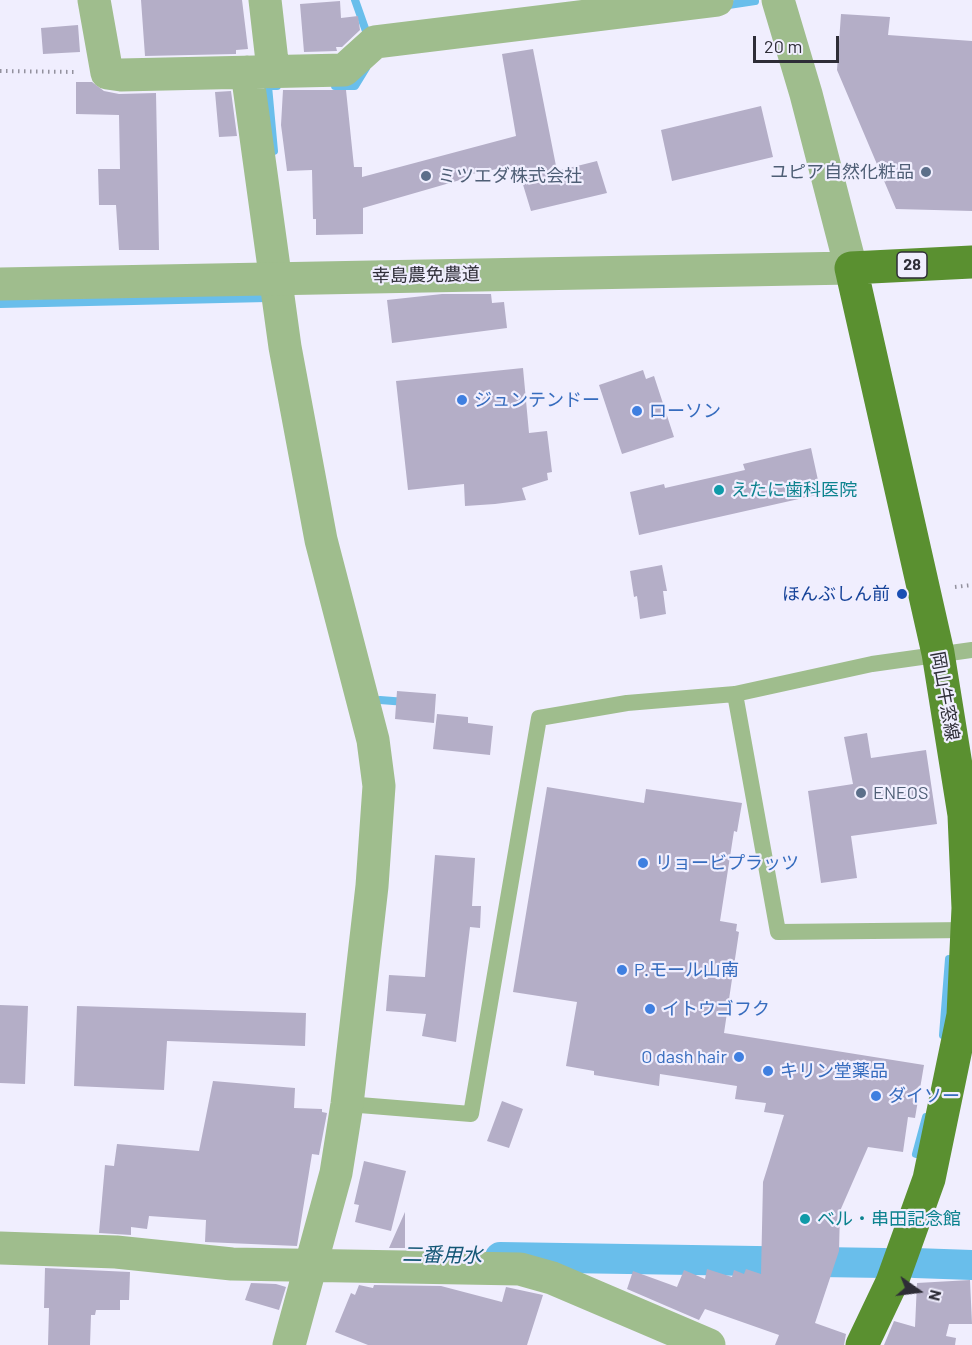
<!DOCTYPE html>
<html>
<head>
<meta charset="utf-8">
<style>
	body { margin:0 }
	#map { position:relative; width:972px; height:1345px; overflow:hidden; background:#f0eefe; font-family:Barlow,sans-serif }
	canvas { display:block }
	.north { position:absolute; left:888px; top:1261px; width:60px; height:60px; -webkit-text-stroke:4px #f0eefe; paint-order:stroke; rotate:104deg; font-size:16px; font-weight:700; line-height:24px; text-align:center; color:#2e2d37 }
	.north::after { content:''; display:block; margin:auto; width:21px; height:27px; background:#2e2d37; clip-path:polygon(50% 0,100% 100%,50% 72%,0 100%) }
	.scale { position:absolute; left:753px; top:36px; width:86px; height:27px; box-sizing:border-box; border:3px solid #2e2d37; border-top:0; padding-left:8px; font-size:18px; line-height:21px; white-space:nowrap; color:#2e2d37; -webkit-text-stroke:4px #f0eefe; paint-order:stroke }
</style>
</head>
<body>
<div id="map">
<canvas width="972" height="1345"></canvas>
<div class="north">N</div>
<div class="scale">20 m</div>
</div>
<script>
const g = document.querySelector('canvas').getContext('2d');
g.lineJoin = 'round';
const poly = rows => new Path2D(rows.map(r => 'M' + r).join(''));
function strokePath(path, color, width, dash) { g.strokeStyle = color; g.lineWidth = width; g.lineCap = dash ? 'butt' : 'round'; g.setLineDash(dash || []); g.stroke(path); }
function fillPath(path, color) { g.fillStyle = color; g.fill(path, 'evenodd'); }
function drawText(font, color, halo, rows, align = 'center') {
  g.font = font + ' Barlow,"Noto Sans JP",sans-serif'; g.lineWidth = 4.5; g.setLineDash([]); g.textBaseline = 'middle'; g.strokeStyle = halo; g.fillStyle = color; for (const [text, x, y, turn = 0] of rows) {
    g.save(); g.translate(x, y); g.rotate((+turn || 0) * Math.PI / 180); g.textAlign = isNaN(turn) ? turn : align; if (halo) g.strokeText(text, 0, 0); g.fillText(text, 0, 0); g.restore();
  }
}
strokePath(poly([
	[355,0,367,34],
	[722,6,755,1],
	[335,86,355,86,366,68],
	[274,151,268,86,277,86],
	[0,304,267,298],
	[380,700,406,702],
	[943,1035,949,959],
	[916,1154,926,1117]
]), '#69beeb', 8);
strokePath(poly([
	[500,1257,884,1263],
	[915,1263,972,1265]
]), '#69beeb', 30);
fillPath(poly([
	[141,0,242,0,248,49,236,50,236,54,145,56],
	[340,1,341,18,358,16,360,30,342,47,336,47,337,51,304,52,300,4],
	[841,14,890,17,888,35,972,41,972,211,896,209,837,70],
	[78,25,80,52,43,54,41,28],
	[533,49,557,171,597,161,607,193,531,211,517,165,467,175,467,178,363,208,363,234,316,235,316,219,313,219,312,170,287,171,281,125,283,90,346,90,354,167,362,167,362,177,516,136,502,54],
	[76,82,92,82,104,91,119,94,156,93,159,250,119,250,116,205,99,205,98,169,120,169,119,115,76,114],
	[231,91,237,136,219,137,215,92],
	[761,106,773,157,672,181,661,130],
	[442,294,491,294,492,303,504,302,507,328,392,343,387,300],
	[523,368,529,433,547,431,552,472,547,473,548,480,522,488,526,500,495,504,465,506,464,484,408,490,396,381],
	[643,370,646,379,654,376,674,437,622,454,599,385],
	[811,448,821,494,639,535,630,492,664,484,665,488,745,470,743,464],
	[662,565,667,591,663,591,666,614,640,619,637,596,634,597,630,571],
	[397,691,436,694,434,723,395,719],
	[437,714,468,717,468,723,493,726,490,755,433,749],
	[867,733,871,758,926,750,937,824,851,836,857,878,821,883,808,791,853,784,844,737],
	[547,787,644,803,646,789,742,803,737,832,734,831,720,921,737,924,736,931,739,932,724,1033,924,1065,915,1118,908,1117,903,1152,868,1147,840,1211,839,1251,815,1323,846,1334,844,1345,775,1345,779,1335,705,1309,699,1320,627,1289,633,1271,677,1287,684,1270,705,1279,707,1269,732,1277,734,1270,744,1274,746,1269,761,1274,763,1182,784,1115,764,1112,766,1103,735,1099,737,1086,660,1074,659,1086,594,1075,594,1071,566,1066,577,1002,513,992],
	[435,855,475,858,472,906,481,906,480,928,470,927,456,1042,422,1036,426,1014,386,1011,389,975,425,977],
	[0,1005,28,1006,25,1084,0,1083],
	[77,1006,306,1013,305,1046,167,1041,164,1090,74,1086],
	[213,1081,295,1088,294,1108,322,1109,322,1112,327,1113,319,1155,312,1154,297,1246,205,1242,206,1220,149,1216,147,1229,131,1227,131,1235,99,1233,105,1165,114,1166,117,1144,199,1151],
	[502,1101,523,1109,509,1148,487,1141],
	[364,1161,406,1171,391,1231,355,1222,359,1205,354,1204],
	[405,1212,405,1248,389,1248],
	[45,1268,130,1272,129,1300,120,1300,120,1310,96,1310,95,1315,91,1315,90,1345,48,1345,49,1308,44,1308],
	[970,1280,972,1324,949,1324,946,1336,956,1338,955,1345,884,1345,894,1321,915,1327,917,1283],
	[251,1283,276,1284,286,1287,279,1310,245,1300],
	[359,1285,373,1288,374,1285,441,1286,502,1302,506,1287,543,1295,527,1345,368,1345,335,1332,351,1293,355,1295]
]), '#b4aec7');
strokePath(poly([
	[0,71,76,72],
	[955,587,972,585]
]), '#93919e', 4, [1.5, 4.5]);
strokePath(poly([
	[735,694,778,932,967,930],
	[347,1104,471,1114,539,718,627,703,735,694,872,664,972,650]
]), '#9fbd8d', 16);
strokePath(poly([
	[94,0,107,73,121,75,344,70,375,42,717,0],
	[265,0,273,70],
	[247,72,285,347,321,540,373,740,379,786,372,886,347,1104,336,1173,289,1345],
	[0,1248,116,1252,232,1264,520,1269,552,1278,709,1345]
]), '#9fbd8d', 33);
strokePath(poly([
	[0,284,851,268,806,94,778,0]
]), '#9fbd8d', 33);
strokePath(poly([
	[862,1345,892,1282,929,1179,963,1015,968,908,964,815,938,653,851,268,972,262]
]), '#5a9030', 33);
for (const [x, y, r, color] of [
	[926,172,6,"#5c6f8a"],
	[426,176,6,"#5c6f8a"],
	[462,400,6,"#3f7fe0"],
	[637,411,6,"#3f7fe0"],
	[719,490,6,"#0f9aa8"],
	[902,594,6,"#1a4fb4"],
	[861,793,6,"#5c6f8a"],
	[643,863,6,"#3f7fe0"],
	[622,970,6,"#3f7fe0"],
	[650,1009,6,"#3f7fe0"],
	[739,1057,6,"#3f7fe0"],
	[768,1071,6,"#3f7fe0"],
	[876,1096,6,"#3f7fe0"],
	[805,1219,6,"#0f9aa8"]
]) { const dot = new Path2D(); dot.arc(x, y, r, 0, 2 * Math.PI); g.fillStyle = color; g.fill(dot); strokePath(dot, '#f0eefe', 2); }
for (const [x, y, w] of [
	[912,265,30]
]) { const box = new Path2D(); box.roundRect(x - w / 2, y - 13, w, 26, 4.5); g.fillStyle = '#f0eefe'; g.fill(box); strokePath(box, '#2e2d37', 1.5); }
drawText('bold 16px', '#2e2d37', null, [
	["28",912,265]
]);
drawText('18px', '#4e5e75', '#f0eefe', [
	["ユピア自然化粧品",914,172,"right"],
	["ミツエダ株式会社",438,176],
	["ENEOS",873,793]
], 'left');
drawText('18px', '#2e2d37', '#f0eefe', [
	["幸島農免農道",426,275,-1],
	["岡山牛窓線",945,696,80]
]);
drawText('18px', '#366cbe', '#f0eefe', [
	["ジュンテンドー",474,400],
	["ローソン",649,411],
	["リョービプラッツ",655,863],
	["P.モール山南",634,970],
	["イトウゴフク",662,1009],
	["O dash hair",727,1057,"right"],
	["キリン堂薬品",780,1071],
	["ダイソー",888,1096]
], 'left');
drawText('18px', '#0d838f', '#f0eefe', [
	["えたに歯科医院",731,490],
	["ベル・串田記念館",817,1219]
], 'left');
drawText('18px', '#164399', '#f0eefe', [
	["ほんぶしん前",890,594]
], 'right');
drawText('italic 20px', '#135675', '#f0eefe', [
	["二番用水",442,1255,1]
]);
</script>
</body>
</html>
